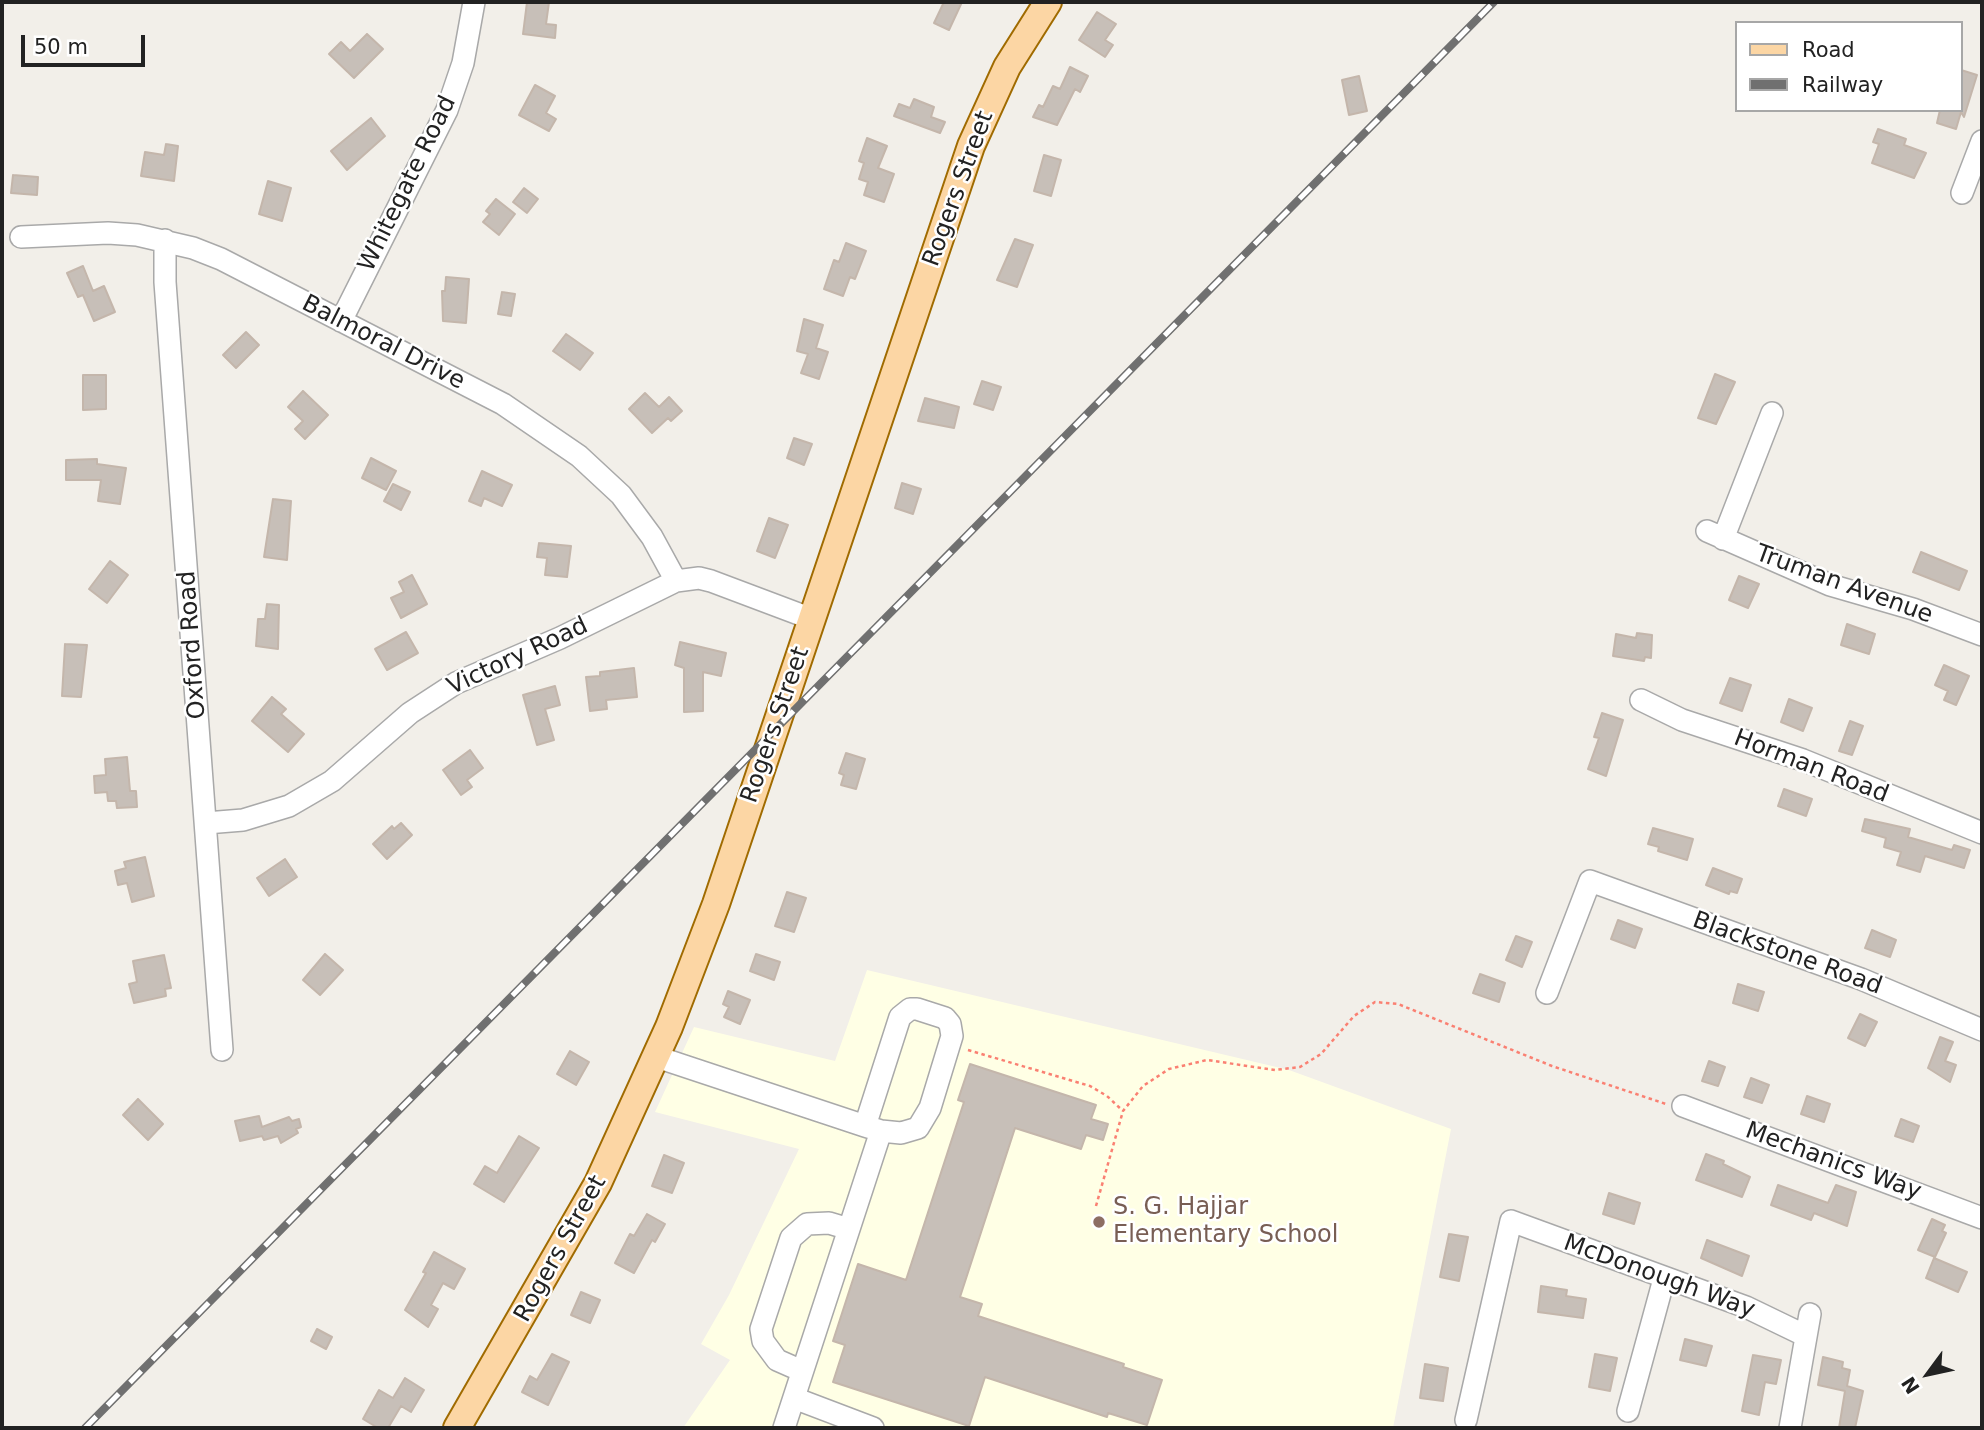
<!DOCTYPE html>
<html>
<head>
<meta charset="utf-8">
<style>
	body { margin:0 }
	#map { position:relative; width:1984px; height:1430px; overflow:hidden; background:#f2efe9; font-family:"DejaVu Sans",sans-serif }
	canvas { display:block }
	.frame { position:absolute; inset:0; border:4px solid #222; pointer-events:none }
	.legend { position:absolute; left:1735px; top:21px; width:228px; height:91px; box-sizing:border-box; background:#fff; border:2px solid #a7a7a7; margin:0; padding:9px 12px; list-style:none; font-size:21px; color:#222 }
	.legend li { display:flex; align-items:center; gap:14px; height:35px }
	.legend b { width:35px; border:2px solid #a7a7a7 }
	.north { position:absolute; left:1893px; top:1339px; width:70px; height:70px; -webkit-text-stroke:5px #fff; paint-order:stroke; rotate:237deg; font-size:19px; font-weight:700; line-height:28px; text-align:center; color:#222 }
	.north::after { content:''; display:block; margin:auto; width:24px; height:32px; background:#222; clip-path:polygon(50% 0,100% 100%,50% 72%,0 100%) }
	.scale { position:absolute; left:21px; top:35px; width:124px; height:32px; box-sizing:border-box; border:4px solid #222; border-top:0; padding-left:9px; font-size:21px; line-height:24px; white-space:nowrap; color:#222; -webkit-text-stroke:5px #fff; paint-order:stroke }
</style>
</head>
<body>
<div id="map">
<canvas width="1984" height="1430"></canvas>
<div class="frame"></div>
<ul class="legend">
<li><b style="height:9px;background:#fcd6a4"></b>Road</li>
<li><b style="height:9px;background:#707070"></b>Railway</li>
</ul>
<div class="north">N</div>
<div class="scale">50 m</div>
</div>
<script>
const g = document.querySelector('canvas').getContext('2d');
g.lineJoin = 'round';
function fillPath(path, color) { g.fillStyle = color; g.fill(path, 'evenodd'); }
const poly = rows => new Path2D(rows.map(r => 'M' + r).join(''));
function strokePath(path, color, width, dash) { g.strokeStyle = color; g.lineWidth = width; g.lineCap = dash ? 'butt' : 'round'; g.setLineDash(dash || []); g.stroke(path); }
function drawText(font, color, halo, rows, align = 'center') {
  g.font = font + ' "DejaVu Sans",sans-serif'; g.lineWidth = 5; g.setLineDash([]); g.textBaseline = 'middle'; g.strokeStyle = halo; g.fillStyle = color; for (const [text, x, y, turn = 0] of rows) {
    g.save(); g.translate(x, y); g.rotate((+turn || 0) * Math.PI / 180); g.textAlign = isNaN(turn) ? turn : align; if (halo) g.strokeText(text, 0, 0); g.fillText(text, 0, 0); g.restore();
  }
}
fillPath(poly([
	[867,970,1289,1070,1451,1129,1393,1428,683,1428,730,1360,701,1344,729,1295,799,1149,655,1112,694,1027,835,1061]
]), '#ffffe5');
const building = poly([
	[527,2,549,2,546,24,556,25,555,38,523,34,527,2],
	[944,2,962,2,949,30,934,23,944,2],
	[1097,12,1116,24,1105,40,1113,45,1105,57,1079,40,1097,12],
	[367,34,383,49,354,78,329,54,341,42,350,51,367,34],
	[1070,67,1088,76,1080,92,1075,89,1057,125,1033,117,1039,105,1043,107,1053,86,1060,89,1070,67],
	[1961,70,1977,75,1964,117,1961,112,1956,129,1937,123,1940,110,1961,110,1961,70],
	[1359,76,1367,111,1349,115,1342,80,1359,76],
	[535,85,555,96,546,113,556,119,549,131,519,115,535,85],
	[914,99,934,107,931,117,945,122,940,133,894,116,899,104,910,108,914,99],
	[371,118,385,136,347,170,331,151,371,118],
	[1878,129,1906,139,1904,145,1926,153,1914,178,1872,163,1879,144,1873,142,1878,129],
	[867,138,887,146,878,168,894,174,884,202,864,195,868,182,859,179,864,163,859,161,867,138],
	[166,144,178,146,174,181,141,176,145,152,164,155,166,144],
	[1044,155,1061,160,1051,196,1034,191,1044,155],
	[13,175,38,177,37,195,11,193,13,175],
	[268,181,291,188,282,221,259,214,268,181],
	[524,188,538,199,527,213,513,202,524,188],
	[496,199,515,214,499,235,483,222,490,214,486,211,496,199],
	[1015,239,1033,245,1017,287,997,280,1015,239],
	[846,243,866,251,855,279,850,277,843,296,824,289,834,260,839,262,846,243],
	[83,266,93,291,104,286,115,312,94,321,83,295,78,297,67,273,83,266],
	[446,277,469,279,466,323,443,321,442,291,445,291,446,277],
	[502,292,515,294,511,316,498,314,502,292],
	[804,319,823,325,816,348,828,352,819,379,801,373,808,354,797,351,804,319],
	[246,332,259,345,236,368,223,355,246,332],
	[566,334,593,353,580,370,553,351,566,334],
	[1715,374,1735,382,1716,424,1698,418,1715,374],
	[83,375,106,375,106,409,83,410,83,375],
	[982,381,1001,387,993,410,974,404,982,381],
	[303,391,328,415,305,439,295,429,303,421,288,407,303,391],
	[645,393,659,407,669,397,682,411,671,421,668,418,652,433,629,409,645,393],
	[925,398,959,407,954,428,918,421,925,398],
	[794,438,812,444,804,465,787,458,794,438],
	[371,458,396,471,386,490,362,478,371,458],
	[97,459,97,464,126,468,120,504,98,501,101,480,66,480,66,460,97,459],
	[482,471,512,485,502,506,484,498,481,506,469,501,482,471],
	[902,483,921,489,913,514,895,508,902,483],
	[393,484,410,492,401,510,384,501,393,484],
	[273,499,291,501,287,560,264,557,273,499],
	[769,518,788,525,775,558,757,551,769,518],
	[539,543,571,546,567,577,545,575,547,558,537,557,539,543],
	[1921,552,1967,571,1959,590,1913,572,1921,552],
	[110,561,128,575,107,603,89,589,110,561],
	[412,575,427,604,401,618,391,598,404,592,399,582,412,575],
	[1739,576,1759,584,1748,608,1729,600,1739,576],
	[267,604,279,605,278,649,256,646,258,619,265,619,267,604],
	[1847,624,1875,634,1869,654,1841,645,1847,624],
	[406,632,418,653,387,670,375,649,406,632],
	[1637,633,1652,635,1651,658,1645,657,1644,661,1613,656,1616,634,1636,638,1637,633],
	[680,642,726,653,721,676,703,672,703,711,684,712,684,668,675,665,680,642],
	[65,644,87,645,81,697,62,696,65,644],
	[1944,665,1969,676,1956,705,1944,700,1948,691,1935,685,1944,665],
	[634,668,637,697,606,700,607,709,590,711,586,677,600,676,600,672,634,668],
	[1730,678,1751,685,1742,711,1720,703,1730,678],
	[555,686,560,705,545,709,554,740,537,745,523,695,555,686],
	[272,697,286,709,281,714,304,734,288,752,252,721,272,697],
	[1789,699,1812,708,1803,731,1781,722,1789,699],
	[1602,713,1623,720,1606,776,1588,769,1599,738,1594,737,1602,713],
	[1850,721,1863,726,1852,755,1839,751,1850,721],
	[470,750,483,768,467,780,472,787,461,795,443,770,470,750],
	[846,753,865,759,856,789,841,785,844,775,839,773,846,753],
	[127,757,130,791,136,791,137,807,117,808,116,801,108,801,107,792,95,793,94,776,106,775,105,759,127,757],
	[1784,789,1812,799,1806,816,1778,806,1784,789],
	[1865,819,1910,829,1908,837,1952,850,1954,845,1970,850,1964,868,1925,856,1920,872,1897,865,1901,852,1884,847,1886,838,1862,831,1865,819],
	[401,823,412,835,387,859,373,844,392,826,394,829,401,823],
	[1653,828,1693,839,1687,860,1658,851,1659,847,1648,844,1653,828],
	[145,857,154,896,132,902,127,883,118,885,115,871,126,868,124,862,145,857],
	[285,859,297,877,269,896,257,878,285,859],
	[1713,868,1742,879,1737,893,1730,891,1729,894,1706,885,1713,868],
	[787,892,806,898,794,932,775,926,787,892],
	[1618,920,1642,929,1635,948,1611,939,1618,920],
	[1872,930,1896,940,1890,957,1865,948,1872,930],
	[1516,936,1532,942,1522,967,1506,960,1516,936],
	[325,954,343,970,320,995,303,980,325,954],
	[756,954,780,962,774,980,750,971,756,954],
	[164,955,171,988,165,989,166,996,134,1003,129,984,137,982,133,961,164,955],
	[1480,974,1505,983,1499,1002,1473,993,1480,974],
	[1738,984,1764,992,1758,1011,1733,1003,1738,984],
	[728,991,750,1000,740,1024,724,1017,729,1007,723,1004,728,991],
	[1860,1014,1877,1022,1865,1046,1848,1038,1860,1014],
	[1940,1037,1953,1042,1945,1061,1956,1065,1950,1082,1928,1068,1940,1037],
	[570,1051,589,1062,576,1085,557,1074,570,1051],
	[1709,1061,1725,1067,1718,1086,1702,1081,1709,1061],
	[970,1064,1096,1105,1091,1119,1108,1124,1103,1140,1086,1135,1081,1149,1015,1128,960,1297,982,1304,978,1316,1124,1364,1123,1367,1162,1380,1147,1425,1108,1413,1107,1417,985,1377,969,1426,833,1382,845,1345,833,1341,858,1264,906,1280,964,1102,958,1100,970,1064],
	[1751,1078,1769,1085,1762,1103,1744,1097,1751,1078],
	[1807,1096,1830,1104,1824,1122,1801,1114,1807,1096],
	[138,1099,163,1124,148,1140,123,1115,138,1099],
	[259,1116,262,1127,289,1117,292,1121,299,1119,301,1127,296,1129,298,1133,281,1143,278,1136,264,1140,262,1136,240,1141,235,1121,259,1116],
	[1901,1119,1919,1126,1913,1142,1895,1136,1901,1119],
	[519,1136,539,1148,504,1202,474,1184,485,1166,497,1173,519,1136],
	[1706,1154,1724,1161,1723,1164,1750,1177,1742,1197,1696,1180,1706,1154],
	[664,1155,684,1163,672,1193,652,1186,664,1155],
	[1778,1185,1828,1203,1836,1185,1856,1192,1847,1226,1814,1213,1811,1220,1771,1205,1778,1185],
	[1609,1193,1640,1203,1634,1224,1603,1214,1609,1193],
	[647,1214,665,1224,655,1242,652,1240,634,1273,615,1263,630,1234,634,1236,647,1214],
	[1932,1219,1945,1225,1942,1231,1946,1233,1935,1257,1918,1250,1932,1219],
	[1449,1234,1468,1237,1459,1281,1440,1277,1449,1234],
	[1707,1240,1749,1256,1742,1276,1701,1258,1707,1240],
	[434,1252,465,1269,454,1289,443,1283,431,1305,438,1309,428,1327,405,1310,426,1273,423,1272,434,1252],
	[1934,1258,1967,1272,1958,1292,1926,1278,1934,1258],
	[1541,1286,1567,1290,1566,1296,1586,1299,1583,1318,1538,1312,1541,1286],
	[581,1292,600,1300,590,1323,571,1315,581,1292],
	[317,1329,332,1337,326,1349,311,1341,317,1329],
	[1685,1339,1712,1346,1706,1366,1680,1360,1685,1339],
	[552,1354,569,1362,548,1405,522,1392,530,1376,537,1380,552,1354],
	[1595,1354,1617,1358,1610,1391,1589,1387,1595,1354],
	[1753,1355,1781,1360,1776,1384,1765,1382,1759,1415,1742,1411,1753,1355],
	[1823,1357,1843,1362,1842,1368,1850,1370,1847,1386,1863,1391,1855,1428,1839,1428,1845,1391,1818,1385,1823,1357],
	[1425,1364,1448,1368,1443,1401,1420,1398,1425,1364],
	[405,1378,424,1390,411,1412,401,1406,388,1428,378,1428,363,1419,379,1390,393,1398,405,1378]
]);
fillPath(building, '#c7bfb8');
strokePath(building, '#c4b6ab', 2);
const minor = poly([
	[1962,193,1982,141],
	[21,237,108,233,137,235,193,248,221,259,503,404,579,456,621,495,652,537,676,581],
	[165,240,165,282,222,1050],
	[341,321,447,110,463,63,474,2],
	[1707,531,1830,585,1913,609,1982,635],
	[1723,539,1772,413],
	[1641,700,1682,720,1803,760,1982,833],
	[206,823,243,820,289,806,332,781,410,713,456,683,560,638,676,581,699,578,711,581,812,619],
	[1547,993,1590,881,1861,979,1982,1030],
	[657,1057,865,1126,881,1131,901,1133,918,1128,930,1108,952,1036,950,1024,945,1018,917,1009,910,1009,900,1017,865,1126],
	[1683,1106,1982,1218],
	[802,1371,777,1360,763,1341,761,1329,791,1238,807,1224,829,1223,849,1229],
	[794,1398,873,1428],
	[1628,1411,1664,1279],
	[1466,1420,1511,1221,1746,1307,1806,1336],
	[784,1428,881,1131],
	[1790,1428,1810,1314]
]);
const major = poly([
	[457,1428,598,1183,669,1027,716,904,971,146,1007,67,1048,2]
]);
strokePath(minor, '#a9a9a9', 24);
strokePath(major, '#a06b00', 30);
strokePath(poly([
	[968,1050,1090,1086,1107,1096,1123,1111],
	[1096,1206,1123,1111,1143,1086,1169,1069,1207,1060,1275,1070,1300,1067,1321,1054,1354,1016,1375,1002,1398,1004,1552,1066,1666,1104]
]), '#fa8072', 2.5, [3.5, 3.5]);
strokePath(minor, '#fff', 21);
strokePath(major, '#fcd6a4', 26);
const rail = poly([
	[85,1428,1494,2]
]);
strokePath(rail, '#707070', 8);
strokePath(rail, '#fff', 5, [16]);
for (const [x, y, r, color] of [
	[1099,1222,7,"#8d6e63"]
]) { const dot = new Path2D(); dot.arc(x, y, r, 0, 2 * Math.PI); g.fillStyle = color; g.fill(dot); strokePath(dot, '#fff', 2.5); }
drawText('24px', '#222', '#fff', [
	["Whitegate Road",408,184,-64],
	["Rogers Street",959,189,-70],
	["Balmoral Drive",383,343,27],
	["Truman Avenue",1844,585,20],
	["Oxford Road",193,645,-94],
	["Victory Road",518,657,-25],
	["Rogers Street",776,725,-71],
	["Horman Road",1811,767,21],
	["Blackstone Road",1787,954,20],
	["Mechanics Way",1833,1162,20],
	["Rogers Street",561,1249,-61],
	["McDonough Way",1659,1277,20]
]);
drawText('24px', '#785e54', '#fff', [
	["S. G. Hajjar",1113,1208],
	["Elementary School",1113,1236]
], 'left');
</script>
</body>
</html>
